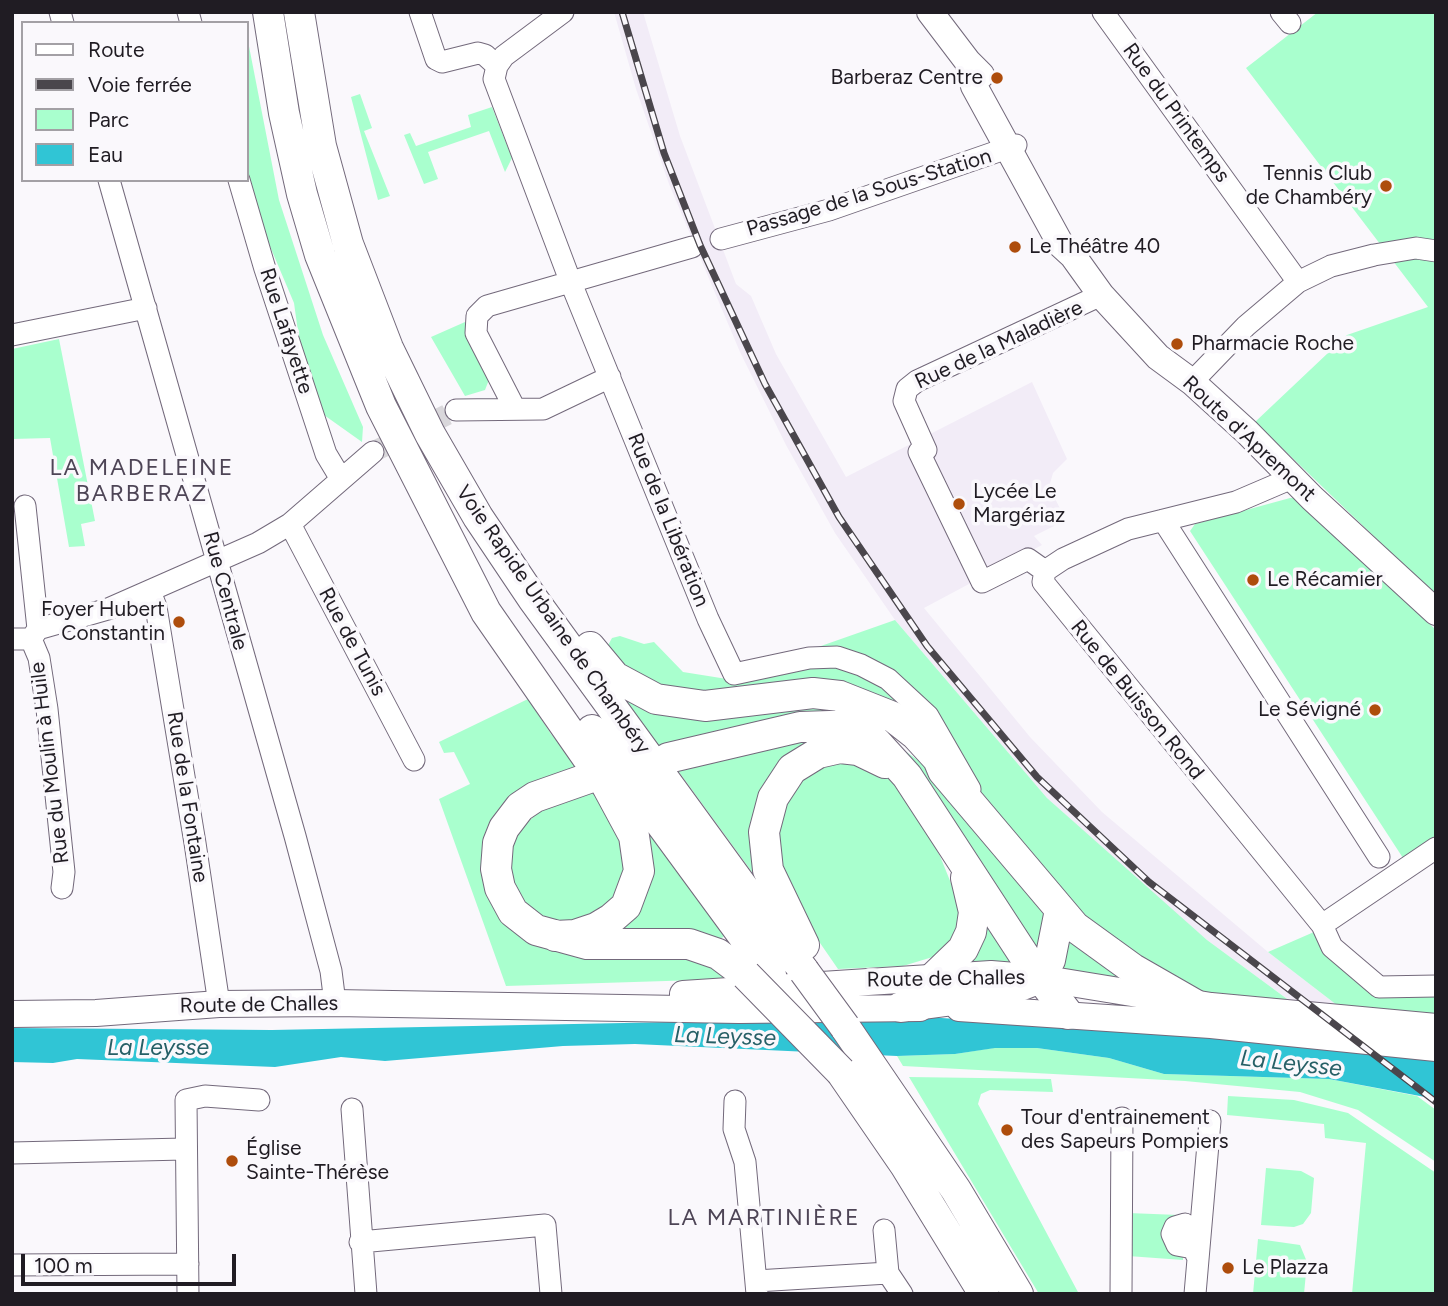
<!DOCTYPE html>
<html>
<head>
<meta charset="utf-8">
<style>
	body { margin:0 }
	#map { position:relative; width:1448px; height:1306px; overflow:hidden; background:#faf8fc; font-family:Figtree,sans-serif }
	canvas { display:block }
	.frame { position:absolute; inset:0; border:14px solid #201c23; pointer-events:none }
	.legend { position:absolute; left:21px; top:21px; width:228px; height:161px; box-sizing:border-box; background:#faf8fc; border:2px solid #a3a0a5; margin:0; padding:9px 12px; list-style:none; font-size:21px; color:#201c23 }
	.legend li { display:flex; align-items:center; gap:14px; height:35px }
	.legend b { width:35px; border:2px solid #a3a0a5 }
	.scale { position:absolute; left:21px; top:1254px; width:215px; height:32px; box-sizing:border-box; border:4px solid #201c23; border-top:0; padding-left:9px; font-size:21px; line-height:24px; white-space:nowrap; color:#201c23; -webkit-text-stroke:5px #faf8fc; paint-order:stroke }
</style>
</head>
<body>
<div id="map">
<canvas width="1448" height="1306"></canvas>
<div class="frame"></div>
<ul class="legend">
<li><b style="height:9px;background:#fff"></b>Route</li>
<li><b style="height:9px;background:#4a464c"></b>Voie ferrée</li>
<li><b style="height:19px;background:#a9ffce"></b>Parc</li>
<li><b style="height:19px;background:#30c5d5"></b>Eau</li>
</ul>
<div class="scale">100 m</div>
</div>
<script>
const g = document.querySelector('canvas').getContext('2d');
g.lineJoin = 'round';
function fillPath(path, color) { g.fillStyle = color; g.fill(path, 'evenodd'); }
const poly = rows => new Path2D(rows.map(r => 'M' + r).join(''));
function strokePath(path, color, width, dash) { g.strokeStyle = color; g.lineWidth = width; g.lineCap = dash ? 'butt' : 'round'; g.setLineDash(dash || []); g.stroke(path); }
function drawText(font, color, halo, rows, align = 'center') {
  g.font = font + ' Figtree,sans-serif'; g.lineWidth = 7; g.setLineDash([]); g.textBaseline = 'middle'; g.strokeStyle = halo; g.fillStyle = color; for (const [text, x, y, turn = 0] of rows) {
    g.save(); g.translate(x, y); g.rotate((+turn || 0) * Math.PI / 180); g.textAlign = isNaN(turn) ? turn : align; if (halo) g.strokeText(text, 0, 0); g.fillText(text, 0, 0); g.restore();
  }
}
fillPath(poly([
	[614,12,643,12,680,136,736,284,751,296,776,354,846,477,1032,382,1067,459,1053,473,1049,487,1066,520,1034,536,1042,545,924,608,1030,737,1102,812,1268,952,1342,1009,1298,1007,1207,940,1156,897,1047,798,895,620,835,533,786,445,740,352,669,184,636,89]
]), '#f2ecf7');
fillPath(poly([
	[1318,12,1436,12,1436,596,1255,422,1347,335,1428,307,1246,68],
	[247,36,279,200,323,335,363,427,362,442,324,415,301,353,294,303,261,225,247,170],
	[360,94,372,128,364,131,390,196,378,200,351,97],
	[492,107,512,158,505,172,489,131,428,152,438,179,424,184,404,135,410,133,416,146,471,127,468,115],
	[465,322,492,372,485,390,465,396,431,337],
	[59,339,95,521,81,524,85,546,69,547,50,438,12,439,12,349],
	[1290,498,1297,498,1436,630,1436,836,1403,858,1190,531,1195,524],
	[895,620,1047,798,1207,940,1298,1007,1219,996,1168,980,1101,937,890,707,703,698,649,688,606,649,612,638,620,636,644,644,654,642,683,672,727,679],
	[604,673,625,689,806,701,865,710,661,750],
	[528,699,551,734,584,771,506,806,507,925,540,947,560,953,589,955,688,952,730,979,506,986,439,799,470,784,454,752,444,753,439,742],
	[822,735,791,763,765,890,676,768],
	[887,738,926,766,1045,909,1041,960],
	[838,758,888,775,907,797,940,856,961,908,955,936,936,956,903,966,838,969,791,901,774,842,786,792,823,761],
	[618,785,725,935,721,939,595,936,630,916],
	[595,787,634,860,610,911,558,924,529,910,515,889,510,858,514,842,521,828,549,803],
	[988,923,1020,963,965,965],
	[1068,930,1133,981,1058,970],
	[1314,932,1360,981,1436,994,1436,1015,1342,1009,1268,952],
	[993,1048,1037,1048,1109,1058,1164,1074,1329,1079,1417,1096,1436,1110,1436,1162,1358,1110,1300,1092,1185,1081,903,1066,897,1056,955,1054],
	[909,1077,1051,1079,1053,1092,990,1090,981,1094,978,1104,1079,1294,1039,1294],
	[1228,1096,1294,1100,1348,1113,1436,1173,1436,1294,1352,1294,1366,1143,1325,1138,1324,1124,1227,1115],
	[1266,1168,1301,1171,1314,1178,1311,1213,1303,1224,1294,1227,1261,1225],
	[1128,1213,1179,1215,1164,1225,1162,1234,1183,1255,1183,1260,1128,1256],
	[1258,1239,1300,1245,1307,1262,1304,1294,1253,1294]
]), '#a9ffce');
fillPath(poly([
	[926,1017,1142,1031,1436,1060,1436,1099,1329,1079,1164,1074,1109,1058,1037,1048,995,1048,955,1054,897,1056,635,1044,563,1046,385,1061,341,1057,275,1067,77,1059,53,1063,12,1062,12,1028,272,1030]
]), '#30c5d5');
strokePath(poly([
	[373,452,456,410]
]), '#d9d7db', 21, [21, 10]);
const minor = poly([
	[60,12,63,23],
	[188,12,191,23],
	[420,12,436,59,442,62,478,53,485,55,497,66],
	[563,12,504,56,497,66,494,79,571,283,708,619,734,674,809,658,837,657,861,665,888,679,928,716,970,789],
	[1103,12,1298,282],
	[1281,12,1290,23],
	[109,180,295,836,331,971,335,1003],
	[239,180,265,269,326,454,341,479],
	[721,239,829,210,1016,145],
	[12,335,146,308],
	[1192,382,1246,326,1298,282,1331,266,1374,255,1416,248,1436,251],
	[515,409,476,333,477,316,487,306,692,247],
	[456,410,543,409,610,377],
	[1292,478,1236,502,1128,529,1063,559,1045,571,1043,582,1322,925,1332,947,1379,987,1436,986],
	[25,506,38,629],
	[1163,520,1379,857],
	[290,524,414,760],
	[1045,571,1028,559,982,582,919,452,926,450,904,401,907,389,917,381,1101,295],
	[150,591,156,607,195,843,219,1004],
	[12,639,31,639,38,629,108,609,258,543,290,524,373,452],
	[31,639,39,658,47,709,64,872,62,888],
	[1322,925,1436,848],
	[735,1101,734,1129,745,1162,757,1294],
	[352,1109,366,1294],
	[12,1153,184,1149],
	[884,1230,888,1273],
	[360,1242,545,1225,551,1294],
	[1198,1258,1193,1248,1177,1245,1172,1234,1175,1227,1185,1224,1200,1236],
	[12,1265,188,1264],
	[756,1281,888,1273,902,1294],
	[188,1294,186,1100,205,1096,259,1100],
	[1121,1294,1122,1118],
	[1195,1294,1210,1121]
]);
const major = poly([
	[930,12,968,62,981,75],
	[968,62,974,86,1061,245,1073,256,1101,295,1158,357,1192,382,1247,432,1312,498,1436,612],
	[683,994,991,974,1040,978,1211,1006,1436,1027],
	[959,1008,1211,1025,1436,1048],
	[12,1014,96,1013,219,1004,335,1003,739,1010,920,1008]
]);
const highway = poly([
	[268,12,284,113,302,194,320,255,381,406,486,612,607,786,634,836,639,871,626,906,611,919,596,928,575,935,555,936],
	[299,12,321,146,348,244,388,348,430,434,478,517,533,599,804,971],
	[590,647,615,677,656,699,705,706,813,693,840,696,893,717,916,735,938,759,943,771,1075,927,1133,969,1194,1004],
	[842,724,876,742,907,776,1027,960,1068,1014],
	[592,730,771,974],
	[668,758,800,727,860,725],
	[589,778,535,797,520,807,504,828,498,843,496,869,500,888,513,912,536,930,587,944,689,944,718,954,746,975],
	[804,945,768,870,764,832,773,798,792,769,818,753,840,748,858,750,885,763],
	[935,976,963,949,971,932,974,912,966,878],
	[901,1007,999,994,1040,978,1050,960,1060,910],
	[845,1027,956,1190,1018,1294],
	[841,1072,905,1165,984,1294]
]);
strokePath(minor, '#73697b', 23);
strokePath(major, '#73697b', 28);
strokePath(highway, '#73697b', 32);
strokePath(minor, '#fff', 21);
strokePath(major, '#fff', 26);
strokePath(highway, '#fff', 30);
const rail = poly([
	[622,12,664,153,700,245,765,384,839,517,927,646,1037,777,1149,882,1436,1102]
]);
strokePath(rail, '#4a464c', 7);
strokePath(rail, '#faf8fc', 4.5, [13]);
const highwayBridge = poly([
	[804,971,845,1027],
	[746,975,841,1072]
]);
strokePath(highwayBridge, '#73697b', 32, []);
strokePath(highwayBridge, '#fff', 30);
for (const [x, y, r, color] of [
	[997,78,7,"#ae4d0c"],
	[1386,186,7,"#ae4d0c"],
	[1015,247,7,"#ae4d0c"],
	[1177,344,7,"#ae4d0c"],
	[959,504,7,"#ae4d0c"],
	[1253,580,7,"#ae4d0c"],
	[179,622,7,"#ae4d0c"],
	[1375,710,7,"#ae4d0c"],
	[1007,1130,7,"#ae4d0c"],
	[232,1161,7,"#ae4d0c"],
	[1228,1268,7,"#ae4d0c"]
]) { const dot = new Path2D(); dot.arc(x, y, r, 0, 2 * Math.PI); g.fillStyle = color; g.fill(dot); strokePath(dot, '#faf8fc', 2.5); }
drawText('21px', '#201c23', '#faf8fc', [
	["Barberaz Centre",983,78,"right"],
	["Tennis Club",1372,174,"right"],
	["de Chambéry",1372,198,"right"],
	["Le Théâtre 40",1029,247],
	["Pharmacie Roche",1191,344],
	["Lycée Le",973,492],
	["Margériaz",973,516],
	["Le Récamier",1267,580],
	["Foyer Hubert",165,610,"right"],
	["Constantin",165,634,"right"],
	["Le Sévigné",1361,710,"right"],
	["Tour d'entrainement",1021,1118],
	["des Sapeurs Pompiers",1021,1142],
	["Église",246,1149],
	["Sainte-Thérèse",246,1173],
	["Le Plazza",1242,1268]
], 'left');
drawText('21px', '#201c23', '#faf8fc', [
	["Rue du Printemps",1176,113,54],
	["Passage de la Sous-Station",869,193,-17],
	["Rue Lafayette",286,331,72],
	["Rue de la Maladière",999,345,-25],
	["Route d'Apremont",1249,439,43],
	["Rue de la Libération",668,520,68],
	["Rue Centrale",225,591,75],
	["Voie Rapide Urbaine de Chambéry",553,620,55],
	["Rue de Tunis",352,642,62],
	["Rue de Buisson Rond",1137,700,51],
	["Rue du Moulin à Huile",50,763,-97],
	["Rue de la Fontaine",187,797,81],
	["Route de Challes",946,979,-1],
	["Route de Challes",259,1005,-1]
]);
g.letterSpacing = '2px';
drawText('23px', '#4e4556', '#faf8fc', [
	["LA MADELEINE",142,468],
	["BARBERAZ",142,494],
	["LA MARTINIÈRE",764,1218]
]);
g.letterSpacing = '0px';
drawText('italic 23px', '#265f66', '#faf8fc', [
	["La Leysse",725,1037,2],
	["La Leysse",158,1048],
	["La Leysse",1291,1064,6]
]);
</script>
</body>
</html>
